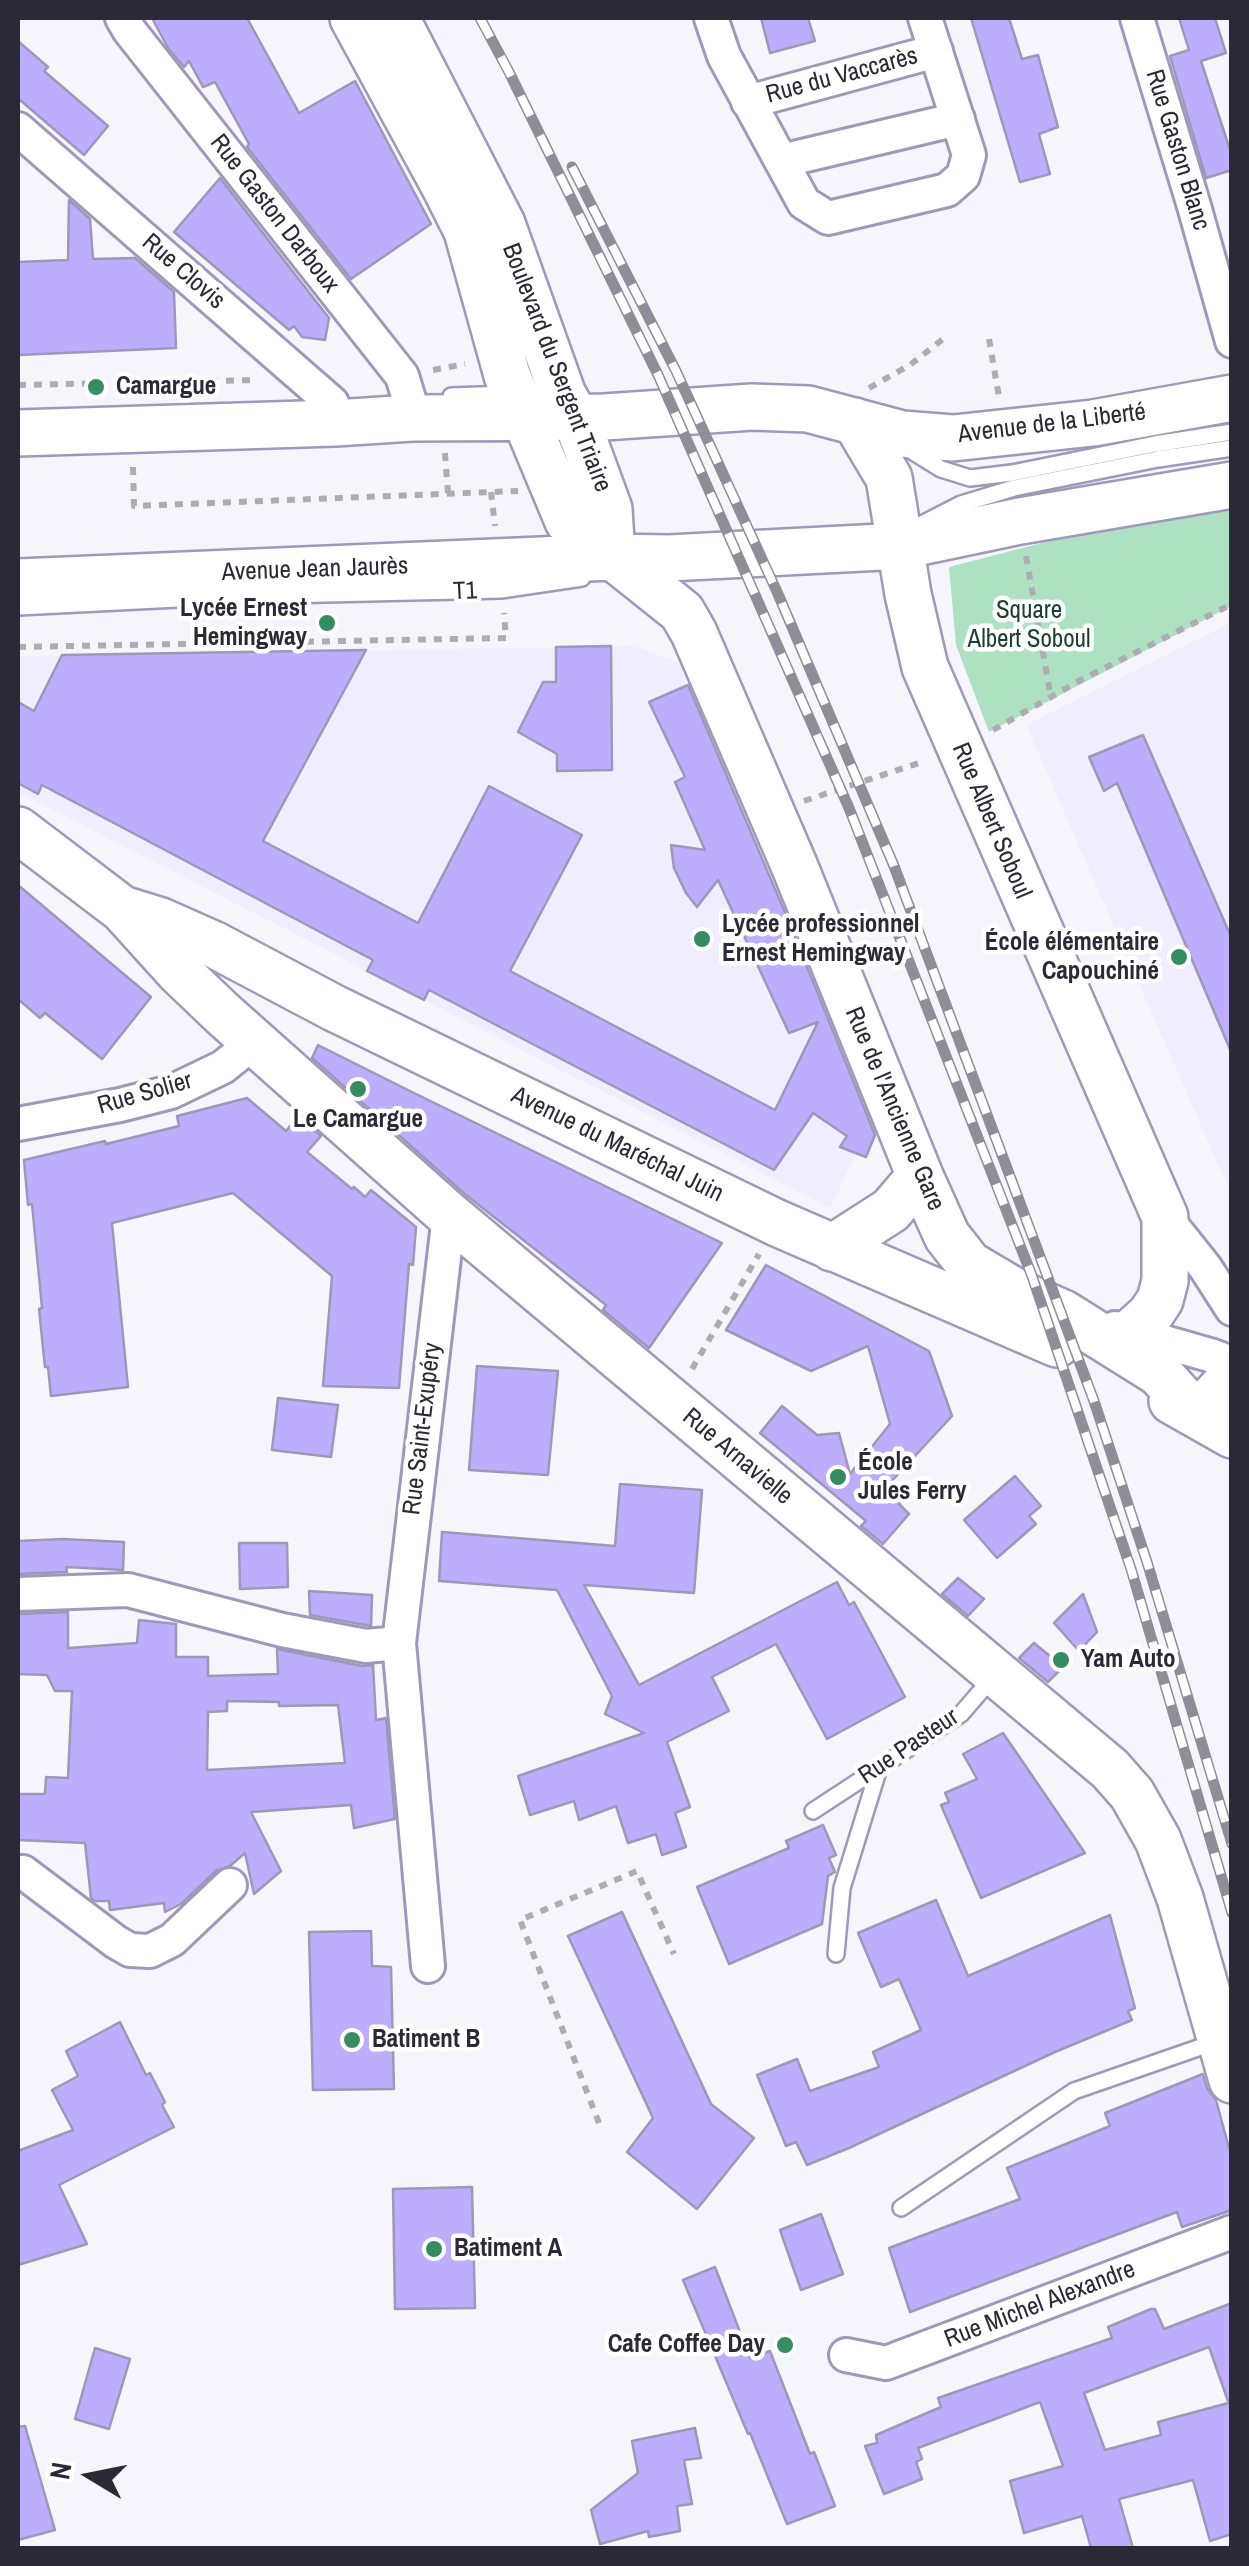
<!DOCTYPE html>
<html>
<head>
<meta charset="utf-8">
<style>
	body { margin:0 }
	#map { position:relative; width:1249px; height:2566px; overflow:hidden; background:#f6f5fc; font-family:"Archivo Narrow",sans-serif }
	canvas { display:block }
	.frame { position:absolute; inset:0; border:20px solid #2b2936; pointer-events:none }
	.north { position:absolute; left:40px; top:2426px; width:100px; height:100px; -webkit-text-stroke:8px #fff; paint-order:stroke; rotate:280deg; font-size:28px; font-weight:700; line-height:40px; text-align:center; color:#2b2936 }
	.north::after { content:''; display:block; margin:auto; width:35px; height:45px; background:#2b2936; clip-path:polygon(50% 0,100% 100%,50% 72%,0 100%) }
</style>
</head>
<body>
<div id="map">
<canvas width="1249" height="2566"></canvas>
<div class="frame"></div>
<div class="north">N</div>
</div>
<script>
const g = document.querySelector('canvas').getContext('2d');
g.lineJoin = 'round';
function fillPath(path, color) { g.fillStyle = color; g.fill(path, 'evenodd'); }
const poly = rows => new Path2D(rows.map(r => 'M' + r).join(''));
function strokePath(path, color, width, dash) { g.strokeStyle = color; g.lineWidth = width; g.lineCap = dash ? 'butt' : 'round'; g.setLineDash(dash || []); g.stroke(path); }
function drawText(font, color, halo, rows, align = 'center') {
  g.font = font + ' "Archivo Narrow",sans-serif'; g.lineWidth = 9; g.setLineDash([]); g.textBaseline = 'middle'; g.strokeStyle = halo; g.fillStyle = color; for (const [text, x, y, turn = 0] of rows) {
    g.save(); g.translate(x, y); g.rotate((+turn || 0) * Math.PI / 180); g.textAlign = isNaN(turn) ? turn : align; if (halo) g.strokeText(text, 0, 0); g.fillText(text, 0, 0); g.restore();
  }
}
fillPath(poly([
	[1231,623,1231,1194,1026,725],
	[634,646,678,662,871,1115,876,1131,866,1157,856,1154,830,1208,18,792,18,656]
]), '#f0edfe');
fillPath(poly([
	[1231,503,1231,606,989,732,956,645,949,567,1053,540]
]), '#aee1c2');
const building = poly([
	[152,18,247,18,299,113,355,81,431,224,351,279,247,147,249,144,215,82,203,87,189,61,184,67,168,48,152,18],
	[761,18,808,18,815,41,770,53,761,18],
	[971,18,1009,18,1022,59,1038,55,1058,127,1039,134,1050,174,1020,182,971,18],
	[1179,18,1215,18,1226,53,1201,61,1232,156,1232,170,1206,178,1170,56,1189,50,1179,18],
	[18,41,48,67,44,71,108,126,84,155,20,100,18,103,18,41],
	[220,178,329,318,325,340,302,337,294,326,289,330,174,232,220,178],
	[69,200,90,219,93,259,135,258,174,292,176,348,18,355,18,262,68,260,69,200],
	[611,646,612,770,557,771,557,754,518,732,543,682,556,682,556,647,611,646],
	[366,650,263,841,418,923,489,786,582,835,510,971,775,1110,818,1022,789,1033,718,880,697,907,686,893,674,868,671,845,705,850,675,782,685,777,649,702,688,685,784,910,875,1135,866,1157,840,1147,847,1136,813,1113,774,1170,429,990,424,1000,367,971,373,960,42,785,38,794,18,783,18,702,34,711,62,655,366,650],
	[1143,735,1232,939,1232,1054,1117,783,1104,791,1089,757,1143,735],
	[18,885,151,997,102,1059,45,1013,40,1018,18,999,18,885],
	[318,1045,416,1094,722,1243,649,1348,603,1310,606,1305,466,1195,312,1058,318,1045],
	[247,1098,286,1131,298,1116,321,1136,307,1152,352,1189,354,1187,365,1197,371,1190,416,1227,413,1265,409,1264,399,1388,323,1386,332,1276,233,1193,112,1223,128,1387,51,1396,48,1367,45,1367,39,1309,42,1308,32,1204,28,1205,24,1160,105,1141,106,1144,179,1126,177,1116,247,1098],
	[766,1265,929,1351,952,1416,890,1483,904,1498,899,1504,909,1514,883,1544,861,1526,866,1521,760,1433,782,1406,817,1435,839,1433,850,1474,890,1424,868,1346,811,1371,726,1330,766,1265],
	[477,1366,558,1371,548,1475,469,1470,477,1366],
	[278,1398,338,1405,331,1457,272,1450,278,1398],
	[1015,1476,1041,1506,1029,1516,1036,1524,997,1558,964,1520,1015,1476],
	[620,1484,702,1490,694,1593,584,1585,639,1685,837,1582,849,1605,854,1602,905,1697,827,1739,776,1644,712,1677,729,1711,667,1742,690,1807,675,1813,686,1847,662,1855,656,1834,628,1843,616,1806,579,1820,574,1801,530,1815,518,1776,644,1733,605,1714,612,1696,557,1590,439,1581,442,1532,615,1546,620,1484],
	[63,1539,124,1542,123,1570,66,1567,67,1572,18,1574,18,1541,63,1539],
	[239,1543,287,1543,288,1587,240,1589,239,1543],
	[958,1578,984,1599,968,1616,942,1594,958,1578],
	[309,1591,372,1595,371,1626,310,1615,309,1591],
	[1083,1594,1097,1632,1079,1651,1054,1623,1083,1594],
	[68,1612,68,1648,137,1643,139,1620,176,1624,176,1657,208,1657,208,1676,278,1674,277,1649,362,1666,373,1665,376,1720,386,1718,395,1819,354,1828,351,1805,251,1812,281,1871,254,1894,245,1853,230,1866,217,1870,181,1904,165,1912,164,1903,110,1910,109,1901,95,1901,91,1898,85,1843,18,1840,18,1794,45,1794,46,1777,68,1778,72,1691,55,1691,47,1675,18,1674,18,1614,68,1612],
	[227,1701,279,1702,279,1706,338,1705,345,1763,207,1770,208,1712,227,1711,227,1701],
	[1034,1643,1063,1667,1048,1682,1019,1658,1034,1643],
	[1003,1733,1085,1853,981,1898,941,1805,949,1802,945,1793,977,1779,963,1754,1003,1733],
	[823,1825,836,1855,829,1858,835,1872,828,1876,822,1924,729,1964,697,1887,789,1848,786,1841,823,1825],
	[936,1900,968,1976,1110,1915,1135,2008,1128,2011,1132,2020,1055,2052,849,2148,807,2165,796,2142,786,2146,757,2075,797,2059,810,2091,879,2067,873,2052,921,2030,899,1979,881,1987,858,1933,936,1900],
	[622,1912,711,2104,754,2138,697,2209,627,2152,653,2118,568,1936,622,1912],
	[371,1931,372,1966,391,1967,394,2089,313,2090,309,1932,371,1931],
	[120,2022,146,2075,150,2073,165,2102,162,2105,174,2127,59,2185,87,2244,18,2265,18,2151,73,2130,52,2090,78,2076,66,2051,120,2022],
	[1203,2074,1207,2088,1216,2100,1232,2159,1232,2210,1182,2227,1177,2212,910,2312,889,2248,1020,2199,1007,2168,1110,2126,1105,2113,1203,2074],
	[472,2187,475,2308,395,2309,393,2189,472,2187],
	[821,2214,843,2274,801,2290,780,2230,821,2214],
	[715,2267,750,2358,770,2351,810,2454,814,2452,835,2506,787,2524,750,2433,748,2434,683,2280,715,2267],
	[1232,2303,1232,2400,1228,2401,1209,2347,1084,2393,1105,2450,1161,2435,1158,2422,1232,2402,1232,2534,1210,2541,1193,2480,1119,2499,1133,2548,1091,2548,1082,2516,1024,2533,1010,2481,1063,2466,1040,2402,918,2448,922,2459,916,2462,922,2479,884,2494,865,2446,877,2443,876,2435,941,2407,938,2398,1112,2338,1108,2327,1151,2309,1155,2309,1164,2329,1232,2303],
	[95,2348,130,2359,109,2429,75,2419,95,2348],
	[25,2426,55,2530,18,2540,18,2427,25,2426],
	[695,2428,701,2458,684,2460,692,2504,677,2506,680,2531,649,2537,648,2531,600,2544,591,2510,638,2473,632,2441,695,2428]
]);
fillPath(building, '#beadfc');
strokePath(building, '#9d97b8', 2.5);
const lane = poly([
	[451,396,508,394],
	[907,448,941,469,970,478,1012,473,1155,444,1232,432],
	[922,524,961,504,1014,488,1158,459,1232,448],
	[18,607,238,596,501,590,582,578],
	[813,1811,961,1714,993,1677],
	[836,1954,842,1888,879,1768],
	[901,2208,1074,2091,1218,2041]
]);
const street = poly([
	[122,18,129,30,402,376,409,399,412,418],
	[711,18,724,56,804,203,828,218,947,190,963,176,969,155,925,18],
	[1137,18,1194,206,1232,341],
	[748,102,936,51],
	[18,129,332,403,335,423],
	[781,161,958,119],
	[18,1124,120,1105,171,1092,223,1067,254,1042],
	[1165,1217,1205,1267,1232,1309],
	[1115,1328,1213,1356,1232,1363],
	[18,1594,128,1590,282,1630,366,1646,399,1643],
	[18,1872,23,1872,116,1942,130,1950,150,1951,172,1940,230,1885],
	[428,1966,399,1643,449,1215],
	[846,2355,886,2363,1232,2232]
]);
const secondary = poly([
	[353,18,446,189,467,231,507,375,568,521,682,612,694,633,794,865,920,1176,947,1236,969,1264,1018,1293,1063,1313,1159,1373,1197,1415],
	[396,18,502,224,563,395,575,416,609,509,612,557],
	[855,421,889,478,908,594,925,667,1165,1217,1165,1281,1160,1300,1150,1315,1130,1333],
	[18,433,335,423,412,418,604,417,752,407,808,409,902,434,953,438,1093,423,1232,398],
	[18,582,612,557,669,558,901,546,1020,521,1232,485],
	[18,830,122,909,161,921,213,944,334,1008,777,1223,1057,1344],
	[122,909,179,972,223,1014,449,1215,1110,1769,1132,1794,1158,1840,1180,1898,1232,2080],
	[832,1248,891,1210,920,1176],
	[1172,1401,1232,1435],
	[1197,1415,1232,1377]
]);
strokePath(lane, '#9f98ba', 20);
strokePath(street, '#9f98ba', 38);
strokePath(secondary, '#9f98ba', 50);
strokePath(poly([
	[989,339,999,397],
	[433,370,465,364],
	[18,385,256,380],
	[869,388,910,365,943,339],
	[445,453,448,494],
	[133,467,134,506,518,491],
	[491,492,495,526],
	[1026,556,1051,698],
	[18,647,506,638,504,613],
	[993,730,1079,681,1232,604],
	[804,801,925,761],
	[692,1369,759,1254],
	[599,2123,520,1920,637,1871,674,1954]
]), '#adacb5', 6, [8, 8]);
strokePath(lane, '#fff', 15);
strokePath(street, '#fff', 32);
strokePath(secondary, '#fff', 45);
const rail = poly([
	[480,18,509,72,659,377,849,808,1032,1276,1131,1569,1232,1913],
	[572,167,676,371,778,594,894,866,1094,1401,1147,1562,1232,1844]
]);
strokePath(rail, '#8f8e98', 11);
strokePath(rail, '#fff', 8, [22]);
for (const [x, y, r, color] of [
	[96,387,10,"#358c60"],
	[327,623,10,"#358c60"],
	[702,939,10,"#358c60"],
	[1179,957,10,"#358c60"],
	[358,1089,10,"#358c60"],
	[838,1477,10,"#358c60"],
	[1061,1660,10,"#358c60"],
	[352,2040,10,"#358c60"],
	[434,2249,10,"#358c60"],
	[785,2345,10,"#358c60"]
]) { const dot = new Path2D(); dot.arc(x, y, r, 0, 2 * Math.PI); g.fillStyle = color; g.fill(dot); strokePath(dot, '#fff', 4); }
drawText('25px', '#2b2936', '#fff', [
	["Rue du Vaccarès",842,76,-15],
	["Rue Gaston Blanc",1177,150,73],
	["Rue Gaston Darboux",274,214,52],
	["Rue Clovis",183,272,41],
	["Boulevard du Sergent Triaire",556,368,69],
	["Avenue de la Liberté",1052,424,-7],
	["Avenue Jean Jaurès",315,570,-2],
	["T1",465,592,-3],
	["Rue Albert Soboul",991,821,67],
	["Rue Solier",145,1094,-16],
	["Rue de l'Ancienne Gare",894,1109,67],
	["Avenue du Maréchal Juin",617,1145,26],
	["Rue Saint-Exupéry",423,1429,-83],
	["Rue Arnavielle",737,1457,40],
	["Rue Pasteur",909,1747,-34],
	["Rue Michel Alexandre",1040,2305,-21]
]);
drawText('bold 25px', '#2b2936', '#fff', [
	["Camargue",116,387],
	["Lycée Ernest",307,609,"right"],
	["Hemingway",307,638,"right"],
	["Lycée professionnel",722,925],
	["Ernest Hemingway",722,954],
	["École élémentaire",1159,943,"right"],
	["Capouchiné",1159,972,"right"],
	["Le Camargue",358,1120,"center"],
	["École",858,1463],
	["Jules Ferry",858,1492],
	["Yam Auto",1081,1660],
	["Batiment B",372,2040],
	["Batiment A",454,2249],
	["Cafe Coffee Day",765,2345,"right"]
], 'left');
drawText('25px', '#1b412d', '#fff', [
	["Square",1029,611],
	["Albert Soboul",1029,640]
]);
</script>
</body>
</html>
